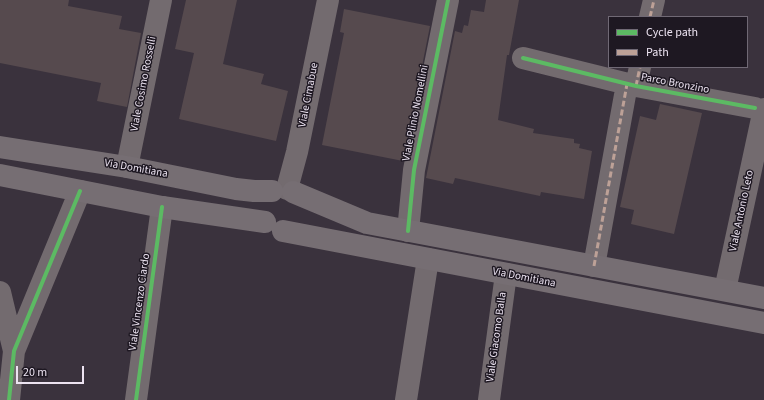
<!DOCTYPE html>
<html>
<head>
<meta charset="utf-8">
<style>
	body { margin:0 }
	#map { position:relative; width:764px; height:400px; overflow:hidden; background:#3a323d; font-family:"Source Sans 3",sans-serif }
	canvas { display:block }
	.legend { position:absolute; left:608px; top:16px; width:140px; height:52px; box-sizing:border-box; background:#1e1822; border:1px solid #706975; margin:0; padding:5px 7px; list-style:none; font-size:12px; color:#ece3f1 }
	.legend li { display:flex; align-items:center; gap:8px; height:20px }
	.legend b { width:20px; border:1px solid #706975 }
	.scale { position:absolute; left:16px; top:366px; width:68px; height:18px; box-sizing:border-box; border:2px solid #ece3f1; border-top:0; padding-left:5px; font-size:12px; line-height:14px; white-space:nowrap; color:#ece3f1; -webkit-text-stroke:3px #1e1822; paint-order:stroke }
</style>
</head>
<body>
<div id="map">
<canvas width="764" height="400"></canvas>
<ul class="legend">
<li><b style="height:5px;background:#5cba63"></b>Cycle path</li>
<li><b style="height:5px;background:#bda197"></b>Path</li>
</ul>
<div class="scale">20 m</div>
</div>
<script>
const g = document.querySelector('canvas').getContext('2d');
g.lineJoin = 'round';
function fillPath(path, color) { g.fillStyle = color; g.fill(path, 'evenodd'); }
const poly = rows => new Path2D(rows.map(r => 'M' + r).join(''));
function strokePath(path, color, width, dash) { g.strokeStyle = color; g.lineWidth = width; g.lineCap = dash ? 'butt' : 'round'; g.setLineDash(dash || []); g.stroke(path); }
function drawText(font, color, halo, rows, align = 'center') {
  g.font = font + ' "Source Sans 3",sans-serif'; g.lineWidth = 3; g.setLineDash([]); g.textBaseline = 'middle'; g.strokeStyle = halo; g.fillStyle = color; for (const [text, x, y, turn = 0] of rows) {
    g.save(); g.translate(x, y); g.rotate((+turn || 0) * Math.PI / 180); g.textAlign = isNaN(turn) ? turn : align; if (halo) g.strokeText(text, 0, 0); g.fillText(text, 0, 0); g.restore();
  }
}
fillPath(poly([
	[0,0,69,0,68,6,122,16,119,29,141,33,127,107,97,101,101,83,0,63],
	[186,0,237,0,223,64,264,74,261,84,288,91,276,141,179,119,194,53,175,49],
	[486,0,519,0,509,55,507,55,498,120,534,129,533,133,574,139,574,143,580,144,579,148,592,151,584,199,541,192,540,196,455,178,453,184,426,178,455,31,462,33,464,25,468,26,471,10,484,12],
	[344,9,430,26,403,161,322,145,344,33,340,32],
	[660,104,702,113,674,234,631,224,634,210,620,207,640,116,656,120]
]), '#564a4e');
strokePath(poly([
	[650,17,654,0],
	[523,58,636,86,755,108],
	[636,86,640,67],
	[127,167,161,0],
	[287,189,297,152,328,0],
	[408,231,414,170,448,0],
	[594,266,627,84],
	[725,290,764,109],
	[0,292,14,351],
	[9,400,14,351,80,191],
	[136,400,162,207],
	[406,400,428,259],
	[489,400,506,274]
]), '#736b6f', 22);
strokePath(poly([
	[0,147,127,167,236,189,254,191,272,191],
	[0,175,162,207,265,222],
	[293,192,367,223,764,298],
	[283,231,764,323]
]), '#766e73', 22);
strokePath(poly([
	[650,17,654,0],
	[636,86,640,67],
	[594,266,627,84]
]), '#bda197', 3, [6, 3]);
strokePath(poly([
	[523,58,636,86,755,108],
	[408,231,414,170,448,0],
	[9,400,14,351,80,191],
	[136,400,162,207]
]), '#5cba63', 4);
drawText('11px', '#ece3f1', '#1e1822', [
	["Viale Cosimo Rosselli",144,84,-79],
	["Parco Bronzino",675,84,11],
	["Viale Cimabue",309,95,-79],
	["Viale Plinio Nomellini",416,113,-79],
	["Via Domitiana",136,169,10],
	["Viale Antonio Leto",742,211,-78],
	["Via Domitiana",524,278,11],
	["Viale Vincenzo Ciardo",140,302,-82],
	["Viale Giacomo Balla",497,337,-82]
]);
</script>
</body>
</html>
